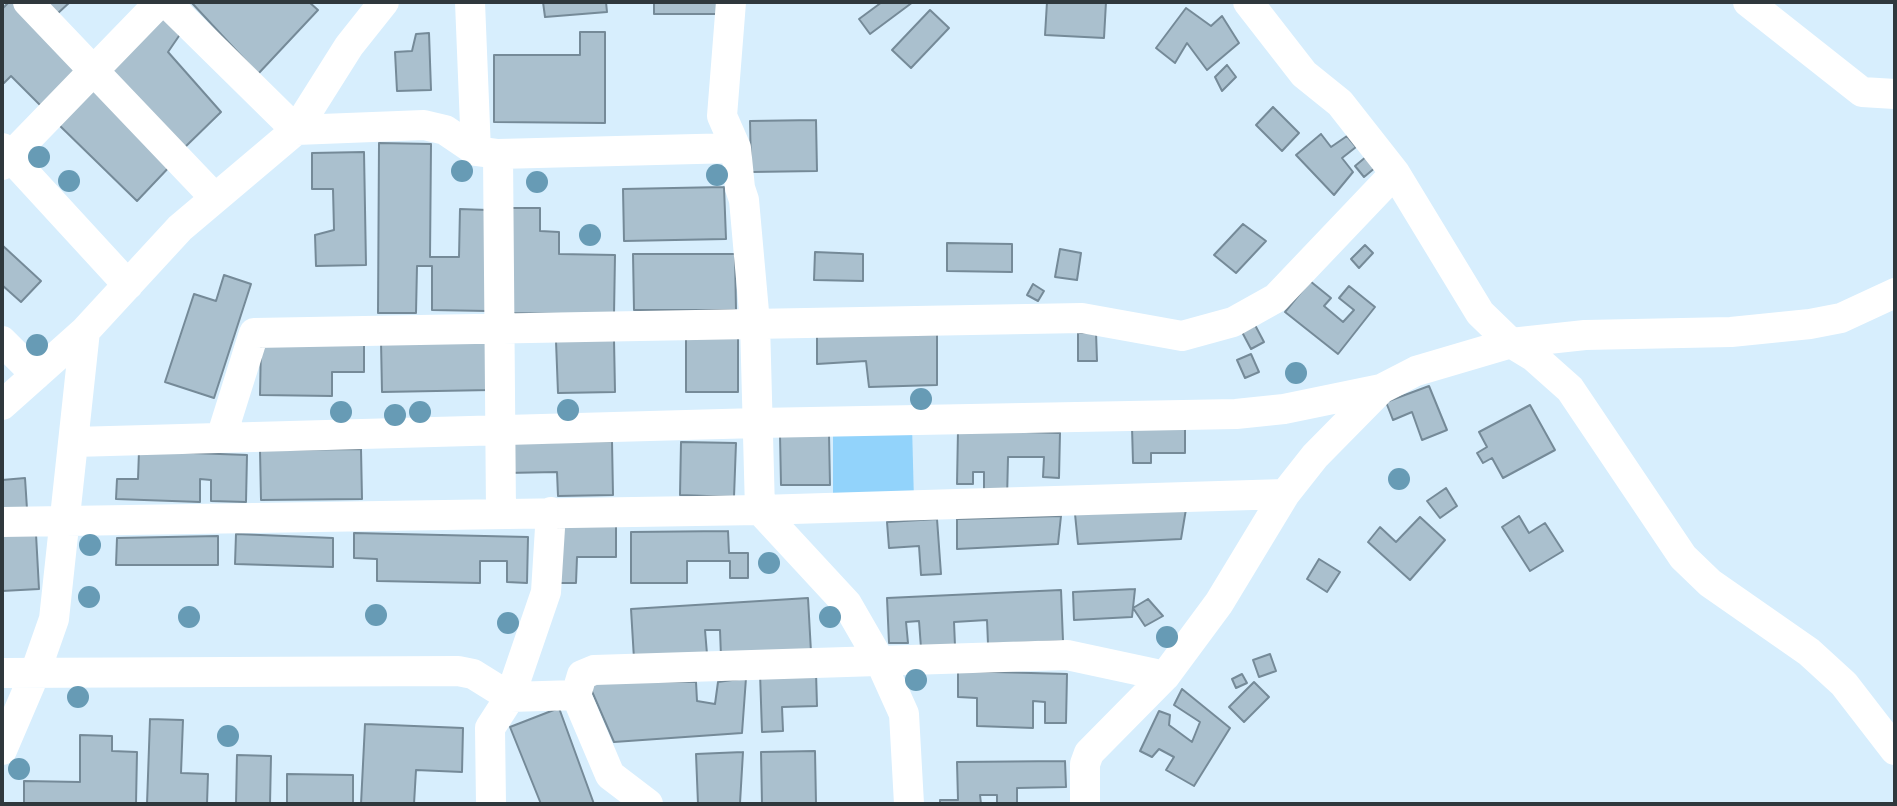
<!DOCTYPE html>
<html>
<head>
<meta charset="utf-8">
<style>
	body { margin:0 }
	#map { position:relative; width:1897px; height:806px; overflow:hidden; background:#d7eefd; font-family:Poppins,sans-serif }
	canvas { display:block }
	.frame { position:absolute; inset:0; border:4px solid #2f383d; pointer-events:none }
</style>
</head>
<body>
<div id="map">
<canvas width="1897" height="806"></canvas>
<div class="frame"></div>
</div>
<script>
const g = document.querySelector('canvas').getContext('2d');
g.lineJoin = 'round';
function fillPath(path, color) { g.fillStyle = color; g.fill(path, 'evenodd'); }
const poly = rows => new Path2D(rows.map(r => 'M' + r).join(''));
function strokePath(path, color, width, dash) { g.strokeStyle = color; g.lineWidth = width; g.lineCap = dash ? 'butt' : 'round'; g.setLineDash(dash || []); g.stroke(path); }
fillPath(poly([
	[912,425,914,502,833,502,833,429]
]), '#92d3fb');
const building = poly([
	[9,2,14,2,85,74,47,112,11,76,4,83,2,81,2,9,9,2],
	[45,2,70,2,57,14,45,2],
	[191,2,309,2,318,10,258,74,191,2],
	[543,2,606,2,607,12,545,17,543,2],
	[654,2,717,2,717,14,654,14,654,2],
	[882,2,913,2,870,34,859,19,882,2],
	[1047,2,1106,2,1104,38,1045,35,1047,2],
	[1186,8,1211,26,1222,16,1239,43,1207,70,1187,43,1175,63,1156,48,1186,8],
	[930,10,949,28,911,68,892,50,930,10],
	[161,15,181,33,168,52,221,112,182,150,103,61,161,15],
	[580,32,605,32,605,123,494,122,494,55,580,55,580,32],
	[429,33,431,90,397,91,395,52,412,51,416,34,429,33],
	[1227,65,1236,77,1222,91,1215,77,1227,65],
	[95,86,173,163,137,201,58,124,95,86],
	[1273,107,1299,133,1282,151,1256,125,1273,107],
	[816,120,817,171,751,172,750,121,816,120],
	[1321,134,1331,147,1347,136,1356,147,1342,158,1353,172,1334,195,1296,155,1321,134],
	[379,143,431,144,430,257,459,257,460,209,488,210,487,311,432,310,432,266,417,266,416,313,378,313,379,143],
	[364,152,366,265,316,266,315,235,334,230,333,189,312,189,312,153,364,152],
	[1367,156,1376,167,1364,177,1355,166,1367,156],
	[724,187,726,239,624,241,623,189,724,187],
	[510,208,540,208,540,231,559,232,559,254,615,255,614,315,509,313,510,208],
	[1243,224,1266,241,1236,273,1214,255,1243,224],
	[947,243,1012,244,1012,272,947,271,947,243],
	[2,245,41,281,21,302,2,285,2,245],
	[1365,245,1373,253,1359,268,1351,259,1365,245],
	[1060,249,1081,253,1077,280,1055,277,1060,249],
	[815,252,863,254,863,281,814,280,815,252],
	[633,254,735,254,736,310,634,310,633,254],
	[224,275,251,284,214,398,165,382,194,294,216,301,224,275],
	[1310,281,1331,298,1324,306,1343,322,1354,310,1339,298,1349,286,1375,307,1338,354,1285,312,1310,281],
	[1033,284,1044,291,1038,301,1027,295,1033,284],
	[1255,325,1264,342,1251,349,1242,332,1255,325],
	[1096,332,1097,361,1078,361,1078,333,1096,332],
	[937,334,937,385,869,387,866,361,817,364,817,336,937,334],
	[686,336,738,336,738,392,686,392,686,336],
	[490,339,491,390,382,392,381,341,490,339],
	[614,339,615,392,558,393,556,341,614,339],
	[261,341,364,342,364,372,332,372,332,396,260,395,261,341],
	[1251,354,1259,372,1245,378,1237,360,1251,354],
	[1429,386,1447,430,1422,440,1412,412,1393,420,1386,402,1429,386],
	[1530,405,1555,450,1503,478,1492,458,1483,463,1477,453,1487,447,1479,432,1530,405],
	[1132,427,1185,427,1185,453,1151,453,1151,463,1133,463,1132,427],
	[958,430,1060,433,1059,478,1043,477,1044,457,1008,457,1007,500,984,500,984,472,973,472,973,484,957,484,958,430],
	[829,434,830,485,781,485,780,435,829,434],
	[612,441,613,495,558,496,557,472,505,473,504,443,612,441],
	[681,442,736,443,734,497,680,495,681,442],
	[361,449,362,499,261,500,260,450,361,449],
	[139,451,247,455,246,502,211,501,211,480,200,479,200,502,116,499,117,479,138,479,139,451],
	[25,478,27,509,2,511,2,480,25,478],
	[1446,488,1457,506,1440,518,1427,501,1446,488],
	[1186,509,1181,539,1078,544,1075,514,1186,509],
	[1061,516,1058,544,957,549,957,519,1061,516],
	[1519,516,1529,533,1545,523,1563,551,1530,571,1502,527,1519,516],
	[1420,517,1445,540,1410,580,1368,542,1380,527,1396,542,1420,517],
	[937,519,941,574,921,575,919,546,889,548,887,522,937,519],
	[558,526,616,526,616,557,577,557,576,583,558,583,558,526],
	[728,531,729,553,748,553,748,578,730,578,730,561,687,561,687,583,631,583,631,532,728,531],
	[354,533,528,537,527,583,507,582,507,561,480,561,480,583,377,581,377,559,354,558,354,533],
	[36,534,39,589,2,591,2,535,36,534],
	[236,534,333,538,333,567,235,564,236,534],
	[218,536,218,565,116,565,117,538,218,536],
	[1319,559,1340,572,1327,592,1307,579,1319,559],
	[1135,589,1132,617,1074,620,1073,592,1135,589],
	[1061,590,1063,641,988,644,987,620,954,622,955,646,921,648,919,621,906,622,908,643,889,643,887,598,1061,590],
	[808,598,811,652,721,657,720,630,705,630,707,654,634,659,631,609,808,598],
	[1148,599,1163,616,1145,626,1133,608,1148,599],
	[1270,654,1276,671,1259,677,1253,660,1270,654],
	[958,671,1067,674,1066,723,1045,723,1045,702,1033,701,1033,728,977,726,977,698,958,697,958,671],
	[816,672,817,706,782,707,783,731,762,732,760,673,816,672],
	[1242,674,1247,683,1236,688,1232,679,1242,674],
	[746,678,742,733,614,742,587,680,696,682,697,701,715,704,718,682,746,678],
	[1254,682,1269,697,1244,722,1229,707,1254,682],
	[1182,689,1230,728,1194,786,1166,770,1174,757,1159,749,1152,757,1140,751,1159,711,1170,715,1169,725,1192,742,1200,722,1174,705,1182,689],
	[559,708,594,804,541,804,510,727,559,708],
	[150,719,183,720,181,773,208,774,207,804,147,804,150,719],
	[365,724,463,728,462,772,416,770,414,804,361,804,365,724],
	[80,735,112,736,112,751,137,752,136,804,24,804,24,781,80,782,80,735],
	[815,751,816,804,762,804,761,752,815,751],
	[743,752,740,803,698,804,696,754,743,752],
	[237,755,271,756,270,804,236,804,237,755],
	[1065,761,1066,787,1017,788,1017,804,997,804,997,795,980,795,981,804,940,804,940,800,958,800,957,762,1065,761],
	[287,774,353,775,353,804,287,804,287,774]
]);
fillPath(building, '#aac0ce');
strokePath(building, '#758a98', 2);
strokePath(poly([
	[28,2,215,198],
	[166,2,296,130,424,125,445,130,476,151,498,154,736,148],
	[470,2,476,151],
	[731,2,722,116,736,148,740,188,744,200,755,323,760,510,847,604,881,663,904,714,909,804],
	[1248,2,1304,74,1340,103,1395,173,1480,313,1511,343,1534,357,1570,389,1683,557,1710,583,1809,652,1844,684,1895,750],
	[1748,2,1862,92,1895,94],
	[2,148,128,285],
	[498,154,501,512],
	[2,165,160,2],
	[2,341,36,375],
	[2,405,85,331,180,228,296,130,349,46,384,2],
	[221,438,254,333,1082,318,1182,336,1233,322,1276,298,1395,173],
	[74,442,758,423,1236,414,1284,409,1381,389],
	[2,522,760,510,1285,494],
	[2,673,458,671,473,674,510,697,576,695,610,775,648,804],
	[576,695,582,675,594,670,1067,655,1165,676],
	[2,750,35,673,54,619,85,331],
	[491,804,490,728,510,697,546,592,551,512],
	[1085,804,1085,764,1089,753,1165,676,1219,603,1285,494,1315,456,1381,389,1416,371,1511,343,1585,335,1731,332,1810,324,1841,318,1895,293]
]), '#fff', 30);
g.fillStyle = '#679bb5';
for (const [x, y] of [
	[39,157],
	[462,171],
	[717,175],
	[69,181],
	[537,182],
	[590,235],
	[37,345],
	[1296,373],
	[921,399],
	[568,410],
	[341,412],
	[420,412],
	[395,415],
	[1399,479],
	[90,545],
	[769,563],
	[89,597],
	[376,615],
	[189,617],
	[830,617],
	[508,623],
	[1167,637],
	[916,680],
	[78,697],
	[228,736],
	[19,769]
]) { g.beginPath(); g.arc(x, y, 11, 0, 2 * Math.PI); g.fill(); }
</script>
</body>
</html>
